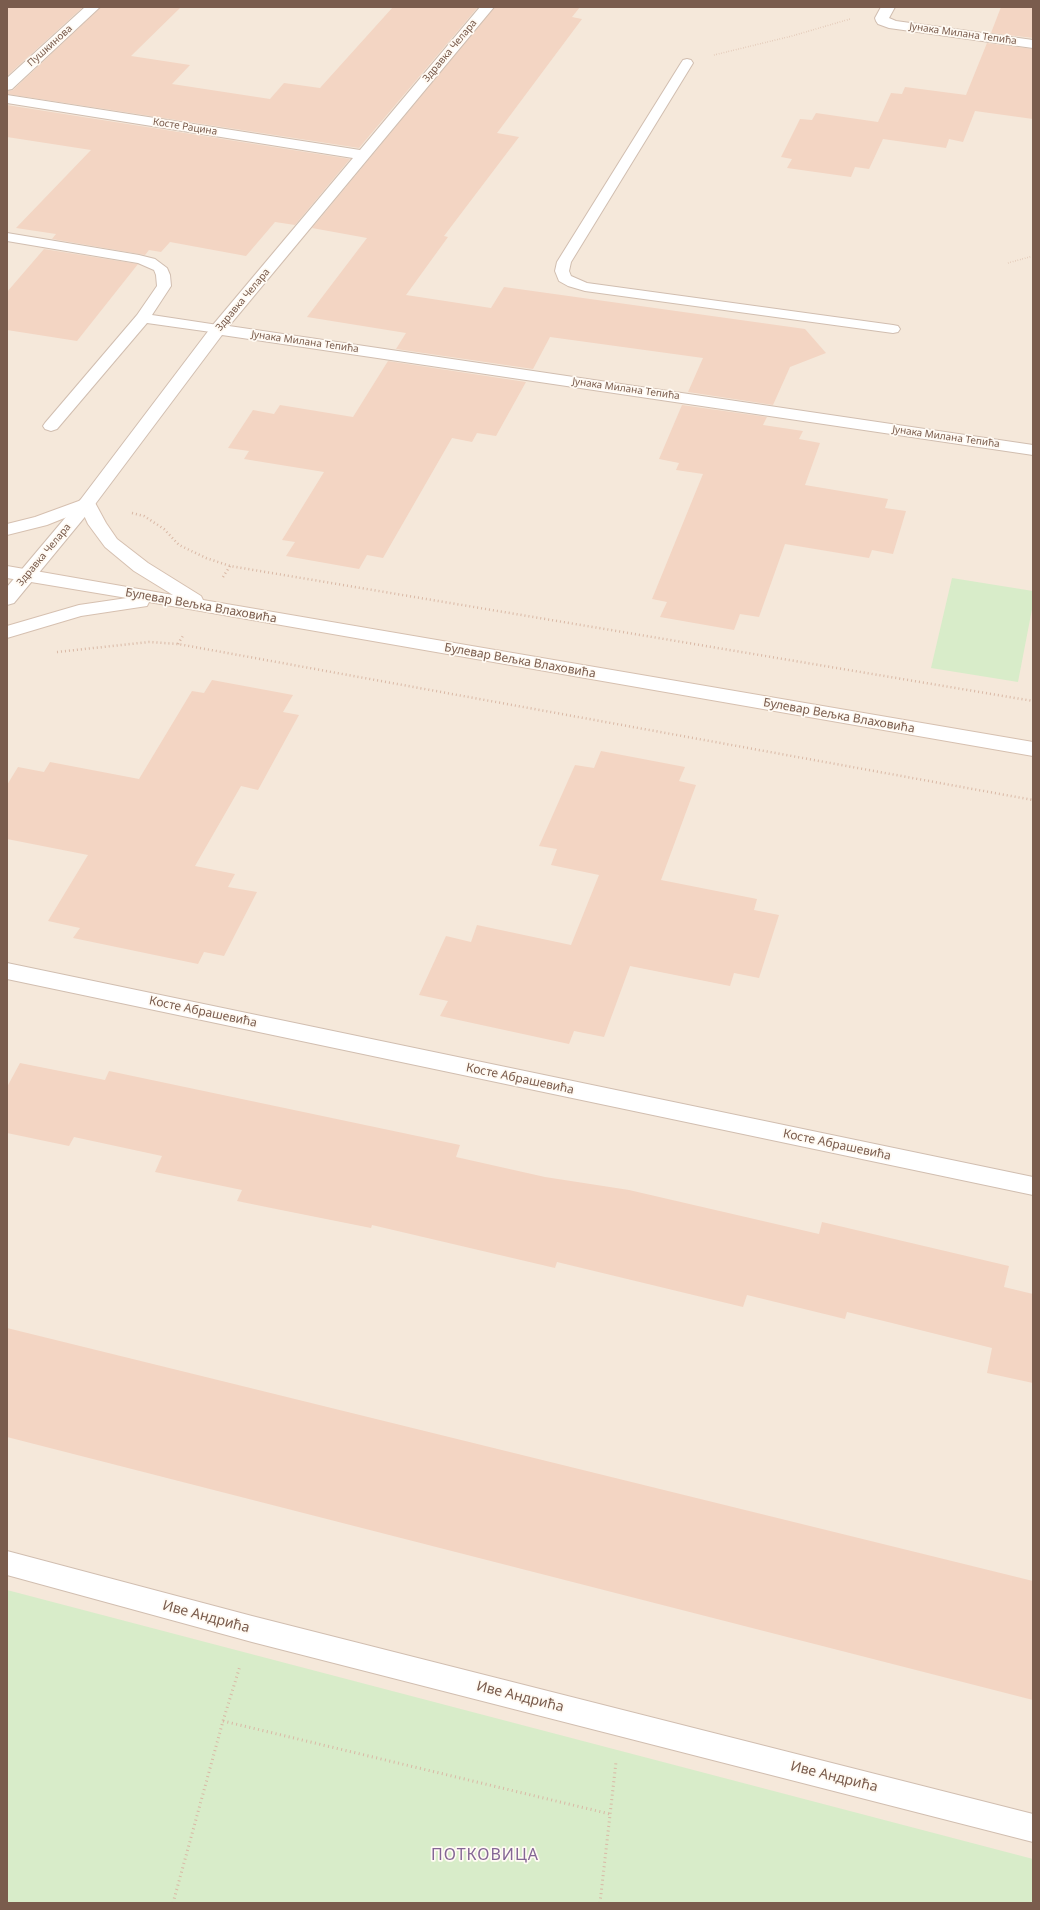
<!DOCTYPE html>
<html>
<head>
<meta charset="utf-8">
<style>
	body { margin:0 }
	#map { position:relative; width:1040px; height:1910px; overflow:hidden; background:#fdf6ec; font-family:"Noto Sans",sans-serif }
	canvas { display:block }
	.frame { position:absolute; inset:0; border:8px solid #7a5c4d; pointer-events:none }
</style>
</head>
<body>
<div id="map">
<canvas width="1040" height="1910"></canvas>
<div class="frame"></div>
</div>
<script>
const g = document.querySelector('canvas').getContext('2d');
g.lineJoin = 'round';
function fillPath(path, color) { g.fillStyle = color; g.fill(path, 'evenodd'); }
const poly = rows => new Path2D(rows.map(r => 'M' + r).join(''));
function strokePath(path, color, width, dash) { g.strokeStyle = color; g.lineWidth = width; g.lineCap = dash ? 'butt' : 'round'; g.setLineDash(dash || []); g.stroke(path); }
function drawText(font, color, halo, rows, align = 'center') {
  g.font = font + ' "Noto Sans",sans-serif'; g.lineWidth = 3.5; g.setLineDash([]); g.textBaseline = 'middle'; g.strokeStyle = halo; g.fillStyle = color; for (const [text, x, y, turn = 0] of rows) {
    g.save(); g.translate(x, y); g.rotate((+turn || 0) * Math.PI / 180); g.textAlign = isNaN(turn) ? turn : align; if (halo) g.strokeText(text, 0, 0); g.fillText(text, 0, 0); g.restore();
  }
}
fillPath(poly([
	[7,7,1033,7,1033,1903,7,1903]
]), '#f5e8da');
fillPath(poly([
	[952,578,1033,591,1033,604,1018,682,931,668],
	[7,1590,1033,1859,1033,1903,7,1903]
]), '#d8ecc9');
fillPath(poly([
	[7,7,83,7,7,76],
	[101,7,181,7,131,56,190,65,172,84,270,99,284,83,320,88,393,7,478,7,359,148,7,94,7,91,13,90],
	[495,7,580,7,572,17,582,19,497,133,519,137,444,236,448,237,406,295,491,308,504,287,805,329,826,353,790,367,773,405,688,392,703,358,550,337,533,369,396,349,406,333,307,317,367,238,312,228],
	[1001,7,1033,7,1033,38,991,33],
	[987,43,1033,49,1033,119,975,111,963,142,949,139,946,148,883,139,869,169,855,167,851,177,787,168,792,159,781,157,800,119,812,120,816,113,878,122,891,93,902,94,905,87,966,95],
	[7,105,350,159,295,225,275,222,246,256,170,242,161,252,149,250,145,255,52,239,56,234,16,228,91,150,7,137],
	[44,249,138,264,77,341,7,330,7,292],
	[388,361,526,382,496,436,477,433,472,442,452,438,383,558,367,555,359,569,286,556,295,542,282,540,324,472,244,459,249,451,228,448,253,410,274,414,280,405,353,417],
	[682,405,767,417,763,425,803,431,799,439,820,443,805,485,888,499,885,508,906,511,893,554,872,550,869,558,785,544,759,617,740,614,734,630,660,617,667,602,652,599,703,474,676,470,679,463,659,459],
	[212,680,293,695,283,712,299,715,258,790,241,786,195,866,235,874,228,887,257,892,224,956,204,952,198,964,73,938,80,928,48,921,88,855,7,839,7,785,18,767,44,772,50,762,139,779,192,691,204,693],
	[601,751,685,767,679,781,696,785,661,880,757,899,754,910,779,915,759,978,734,973,730,986,630,966,604,1037,574,1031,569,1044,440,1016,448,1001,419,995,446,936,471,942,477,925,571,945,599,875,551,865,557,849,539,846,575,765,594,768],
	[20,1063,105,1080,109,1071,460,1145,456,1157,545,1177,629,1190,819,1234,822,1222,1009,1266,1004,1287,1033,1294,1033,1383,987,1373,992,1348,892,1323,847,1312,845,1319,747,1295,743,1307,557,1262,555,1268,372,1225,371,1228,281,1210,237,1201,242,1190,155,1172,162,1156,74,1137,69,1146,7,1133,7,1087],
	[7,1328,1033,1581,1033,1700,7,1437]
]), '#f3d5c3');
const service = poly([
	[687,59,691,60,693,63,571,262,569,271,571,276,587,283,893,325,898,326,900,329,898,332,893,333,585,291,568,286,559,281,555,271,557,262,681,63,683,60,687,59],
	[7,233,139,255,155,259,167,268,170,275,171,286,152,315,218,325,223,326,225,329,223,332,218,333,147,323,57,429,51,431,45,429,43,426,45,423,137,315,157,286,156,275,154,270,138,263,7,241,7,233]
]);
const minor = poly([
	[85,7,100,7,12,89,7,90,7,78,85,7],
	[480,7,494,7,229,326,1033,445,1033,455,222,335,93,507,14,603,7,605,7,587,81,499,212,326,353,158,7,103,7,95,360,150,480,7],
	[881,7,895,7,889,18,896,21,1033,40,1033,48,889,28,878,24,876,21,875,18,881,7],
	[7,963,1033,1177,1033,1195,7,979,7,963],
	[7,1551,252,1616,1033,1814,1033,1842,252,1642,7,1575,7,1551]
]);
const secondary = poly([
	[87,498,93,499,106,523,117,539,148,563,201,596,203,600,1033,742,1033,756,149,602,147,606,81,616,7,638,7,626,79,605,127,598,7,578,7,566,173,595,134,571,105,547,88,524,82,511,47,525,7,535,7,524,35,517,87,498]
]);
strokePath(service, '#d1beb0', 2);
strokePath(minor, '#d1beb0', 2);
strokePath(secondary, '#d6c0b0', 2);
strokePath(poly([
	[714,55,792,36,850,19],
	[1008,263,1033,256]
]), '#d9b8a5', 1.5, [0.5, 2]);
strokePath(poly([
	[132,513,144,516,164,529,179,545,206,558,230,566,1033,701],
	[223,577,230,566],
	[178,644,184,634],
	[57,652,149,642,178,644,1033,800]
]), '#d9b8a5', 2.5, [1, 3]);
strokePath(poly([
	[223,1721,610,1814],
	[173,1903,223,1721,240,1666],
	[600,1903,616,1762]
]), '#d9b8a5', 3, [1, 3.5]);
fillPath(service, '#fff');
fillPath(minor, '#fff');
fillPath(secondary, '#fff');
drawText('10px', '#7a5c4d', '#fffaf3', [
	["Јунака Милана Тепића",963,34,8],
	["Пушкинова",50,46,-42],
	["Здравка Челара",450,51,-50],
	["Косте Рацина",185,127,9],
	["Здравка Челара",243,300,-50],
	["Јунака Милана Тепића",305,342,8],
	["Јунака Милана Тепића",626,389,8],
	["Јунака Милана Тепића",946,437,8],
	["Здравка Челара",44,555,-50]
]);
drawText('12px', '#7a5c4d', '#fffaf3', [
	["Булевар Вељка Влаховића",201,606,10],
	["Булевар Вељка Влаховића",520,661,10],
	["Булевар Вељка Влаховића",839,716,10],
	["Косте Абрашевића",203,1012,12],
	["Косте Абрашевића",520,1079,12],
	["Косте Абрашевића",837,1145,12]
]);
drawText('14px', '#7a5c4d', '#fffaf3', [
	["Иве Андрића",206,1617,15],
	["Иве Андрића",520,1697,14],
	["Иве Андрића",834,1777,14]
]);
g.letterSpacing = '1px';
drawText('16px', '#846695', '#fffaf3', [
	["ПОТКОВИЦА",485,1855]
]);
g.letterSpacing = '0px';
</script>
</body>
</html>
